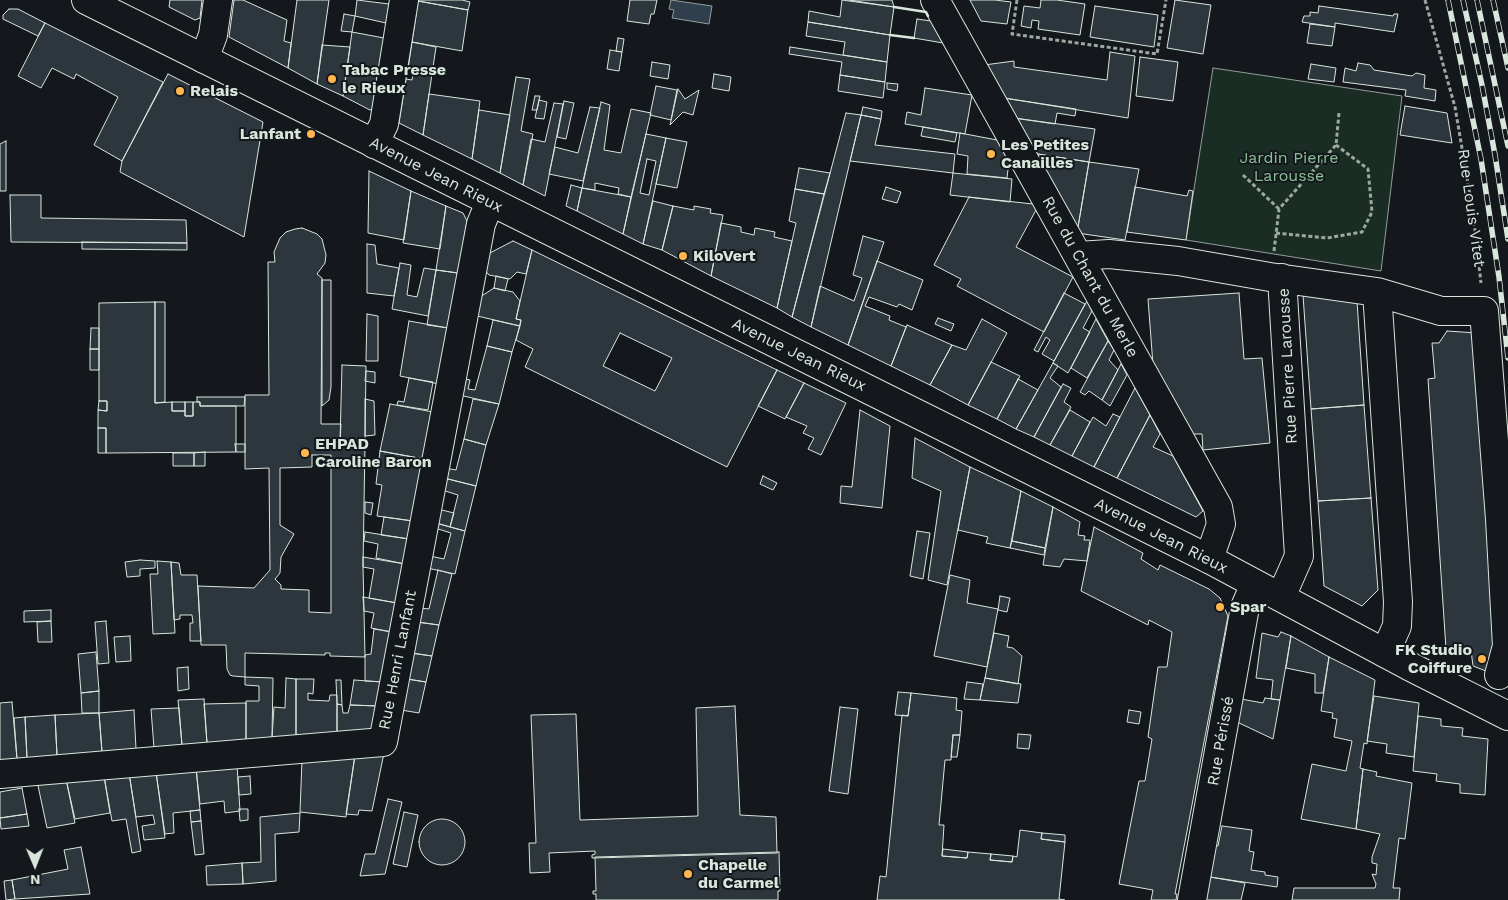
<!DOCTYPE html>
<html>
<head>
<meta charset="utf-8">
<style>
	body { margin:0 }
	#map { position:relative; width:1508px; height:900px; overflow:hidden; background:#14181c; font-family:"Work Sans",sans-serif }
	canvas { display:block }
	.north { position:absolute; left:10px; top:840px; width:50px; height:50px; -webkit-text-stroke:4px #14181c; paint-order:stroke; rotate:179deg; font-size:14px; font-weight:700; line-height:20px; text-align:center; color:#d8e6dc }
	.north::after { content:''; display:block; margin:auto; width:18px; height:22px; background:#d8e6dc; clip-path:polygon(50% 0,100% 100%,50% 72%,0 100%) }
</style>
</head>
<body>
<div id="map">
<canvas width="1508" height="900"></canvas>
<div class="north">N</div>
</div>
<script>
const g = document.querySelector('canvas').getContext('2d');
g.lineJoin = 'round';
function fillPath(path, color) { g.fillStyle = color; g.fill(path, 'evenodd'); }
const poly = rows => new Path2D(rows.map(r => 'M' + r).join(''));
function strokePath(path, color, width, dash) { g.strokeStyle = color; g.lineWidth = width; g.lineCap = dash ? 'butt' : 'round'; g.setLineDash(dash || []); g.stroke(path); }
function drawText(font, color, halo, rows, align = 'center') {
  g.font = font + ' "Work Sans",sans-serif'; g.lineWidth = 4; g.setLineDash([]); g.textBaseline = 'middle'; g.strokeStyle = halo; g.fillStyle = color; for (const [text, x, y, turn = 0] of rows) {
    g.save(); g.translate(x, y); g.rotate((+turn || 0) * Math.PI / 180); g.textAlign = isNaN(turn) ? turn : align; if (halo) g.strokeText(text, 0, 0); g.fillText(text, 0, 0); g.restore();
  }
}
const green = poly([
	[1213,68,1402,96,1381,271,1186,240,1213,68]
]);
fillPath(green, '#1a2d24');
strokePath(green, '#939e99', 1);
const water = poly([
	[671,0,712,6,709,24,672,18,674,10,669,9,671,0]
]);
fillPath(water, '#2f3f4d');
strokePath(water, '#939e99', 1);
const building = poly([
	[170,0,202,0,200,18,195,20,169,7,170,0],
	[234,0,243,0,287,20,284,41,291,43,288,68,229,37,234,0],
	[297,0,329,0,317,84,288,68,297,0],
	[357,0,389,4,386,23,355,16,357,0],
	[418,0,462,0,470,2,468,10,418,1,418,0],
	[630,0,657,0,654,14,651,14,649,24,627,21,630,0],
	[842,0,894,7,890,35,808,22,809,11,840,17,842,0],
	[849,0,892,0,894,7,849,0],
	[970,0,995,0,1011,2,1007,24,981,21,970,0],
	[1041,0,1057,0,1085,4,1080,35,1038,29,1039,21,1032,20,1031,28,1021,26,1024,6,1040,8,1041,0],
	[1175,0,1211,5,1203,54,1167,48,1175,0],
	[418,1,468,10,462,51,412,42,418,1],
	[1095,6,1158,15,1154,47,1090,37,1095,6],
	[1319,6,1393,16,1394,14,1398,14,1394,32,1335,23,1335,27,1302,22,1304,16,1310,16,1310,12,1318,13,1319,6],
	[9,9,18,9,45,23,38,36,3,19,3,15,9,9],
	[344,14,355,16,352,32,341,31,344,14],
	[917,19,931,21,943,43,914,38,917,19],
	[808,22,890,35,887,62,843,55,845,42,806,36,808,22],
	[45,23,163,82,122,161,94,145,118,97,76,74,74,79,52,68,41,88,18,76,45,23],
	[1310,24,1335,27,1332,46,1307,43,1310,24],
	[352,32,384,38,373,109,370,110,343,96,352,32],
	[618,38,624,39,622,52,616,51,618,38],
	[412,42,436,47,423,135,399,123,406,79,412,80,414,69,408,69,412,42],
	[322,45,350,47,343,96,317,84,322,45],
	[790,47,887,62,885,82,840,75,842,62,789,54,790,47],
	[610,50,622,52,619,71,607,69,610,50],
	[1110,52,1135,56,1128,118,1004,98,984,65,1014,61,1014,67,1107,80,1110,52],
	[1140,57,1178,62,1173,101,1136,96,1140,57],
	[652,62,670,65,668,79,650,76,652,62],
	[1358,63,1370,65,1374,70,1412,76,1416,73,1425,75,1424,88,1436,90,1435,101,1405,96,1406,90,1343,82,1345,68,1356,71,1358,63],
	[1311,64,1336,68,1334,82,1308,79,1311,64],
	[168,74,263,122,244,237,120,172,122,161,168,74],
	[714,74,731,77,729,91,712,88,714,74],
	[840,75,885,82,883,98,838,91,840,75],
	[516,77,530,79,521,131,533,134,523,185,500,173,516,77],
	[887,83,898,84,897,91,887,89,887,83],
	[656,86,677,90,671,120,650,115,656,86],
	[925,88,972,95,965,134,905,124,907,112,921,115,925,88],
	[678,89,685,99,699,90,693,115,683,112,670,125,678,89],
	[429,94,480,101,472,159,423,135,429,94],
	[535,96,540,96,537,110,532,110,535,96],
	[1004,98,1076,109,1075,116,1057,113,1055,124,1014,118,1004,98],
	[539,100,547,102,544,119,535,118,539,100],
	[564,101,574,103,566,139,557,137,564,101],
	[601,102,610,105,604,150,621,153,631,109,651,113,631,197,618,194,619,188,595,183,595,190,582,188,601,102],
	[554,103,563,104,545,196,523,185,531,139,545,142,554,103],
	[1405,106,1447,113,1452,143,1400,135,1405,106],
	[590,107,600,108,583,181,549,174,555,147,578,153,590,107],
	[863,107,882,111,881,119,861,115,863,107],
	[479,110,510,115,500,173,472,159,479,110],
	[846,113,861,115,811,327,792,317,846,113],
	[861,115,881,119,875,145,955,154,953,173,850,161,861,115],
	[1014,118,1095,129,1089,162,1031,153,1014,118],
	[923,127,957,133,955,142,921,136,923,127],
	[960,133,997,140,1009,161,1007,178,967,174,968,156,957,154,960,133],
	[646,134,666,138,643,244,623,234,646,134],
	[647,159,656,161,649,195,640,193,647,159],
	[666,138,687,142,677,188,656,184,666,138],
	[6,141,6,191,0,191,0,144,6,141],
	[1031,153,1089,162,1077,233,1031,153],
	[1089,162,1139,169,1125,240,1077,233,1089,162],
	[799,168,830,173,824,194,795,189,799,168],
	[369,171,411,191,404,240,368,233,369,171],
	[953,173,1012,179,1010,202,950,195,953,173],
	[571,185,582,188,577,211,566,206,571,185],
	[886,187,901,192,897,203,882,199,886,187],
	[1135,187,1187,196,1189,190,1193,191,1186,240,1127,232,1135,187],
	[582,188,631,197,623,234,577,211,582,188],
	[795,189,824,194,792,317,777,308,796,223,789,221,795,189],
	[411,191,446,206,440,249,403,243,411,191],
	[10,195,41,195,41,218,186,220,187,243,11,242,10,195],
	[969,197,1033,204,1036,210,1016,247,1073,277,1044,332,957,286,961,279,934,265,969,197],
	[653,201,673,206,662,250,643,244,653,201],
	[446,206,463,213,467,221,458,273,436,270,446,206],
	[673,206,694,210,694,206,711,209,710,213,723,215,711,276,662,250,673,206],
	[721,223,741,227,741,232,754,235,755,228,775,232,774,237,792,241,777,308,711,276,721,223],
	[302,228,317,234,322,239,326,255,325,263,317,274,322,278,321,424,341,424,340,442,365,443,363,567,365,657,330,656,330,653,325,653,325,655,245,653,245,677,233,676,230,675,227,669,226,645,201,645,198,586,254,588,270,570,269,468,245,469,245,395,269,395,268,262,275,262,274,252,280,238,286,232,295,229,302,228],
	[312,455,331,455,331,613,309,612,309,590,281,589,281,585,275,579,280,573,281,557,294,534,280,525,280,468,312,467,312,455],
	[863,236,884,242,848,345,811,327,820,286,854,301,862,278,853,275,863,236],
	[513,241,532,250,526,274,517,272,510,279,489,275,483,268,486,255,513,241],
	[82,242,187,243,187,250,82,249,82,242],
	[367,244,375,245,377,264,399,268,394,296,367,293,367,244],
	[532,250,777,370,727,467,525,367,533,349,516,340,521,320,516,319,532,250],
	[620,333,672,358,655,391,603,366,620,333],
	[877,261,923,280,912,310,899,304,897,307,869,297,865,306,890,316,889,320,906,327,891,366,848,345,877,261],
	[400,263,411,265,407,295,417,297,424,268,436,270,428,316,392,309,400,263],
	[436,270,458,273,448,328,427,325,436,270],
	[496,276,508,279,505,291,494,288,496,276],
	[322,280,331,280,331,387,329,400,322,406,322,280],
	[494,288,513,292,520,301,516,319,521,320,520,326,473,315,477,299,494,288],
	[1064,293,1085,304,1054,361,1042,354,1050,340,1046,337,1038,352,1034,350,1064,293],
	[1239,293,1244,359,1262,358,1270,443,1203,450,1202,434,1193,434,1153,365,1148,299,1239,293],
	[1303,295,1357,301,1364,405,1311,409,1303,295],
	[1087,301,1092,311,1083,328,1090,332,1068,373,1053,363,1087,301],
	[155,302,155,403,172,402,172,411,185,411,185,416,193,416,193,402,200,402,200,406,236,406,236,452,106,453,106,428,98,428,98,410,107,411,107,401,99,401,99,303,155,302],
	[155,302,165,302,165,402,155,403,155,302],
	[367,314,378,316,378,361,366,361,367,314],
	[938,318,954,324,951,331,935,324,938,318],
	[982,319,1007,333,968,405,930,385,952,345,966,350,982,319],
	[1096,319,1108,341,1087,378,1071,368,1096,319],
	[493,320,520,326,512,352,487,346,493,320],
	[409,321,448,328,439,384,400,376,409,321],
	[907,325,952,345,930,385,891,366,907,325],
	[91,328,99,328,99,349,90,349,91,328],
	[1447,331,1477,333,1500,645,1486,671,1473,666,1471,650,1446,649,1428,379,1435,378,1432,343,1439,343,1447,331],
	[1108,341,1114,350,1109,360,1118,370,1102,400,1089,391,1085,395,1080,392,1108,341],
	[487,346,512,352,499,404,459,395,462,378,470,380,468,389,475,390,487,346],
	[90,349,99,349,99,370,90,370,90,349],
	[991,362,1020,376,997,419,968,405,991,362],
	[1053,363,1058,366,1050,378,1061,387,1034,437,1016,429,1053,363],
	[1121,364,1127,375,1110,406,1102,400,1121,364],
	[342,365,366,366,365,443,340,442,342,365],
	[777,370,804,383,785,419,758,406,777,370],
	[366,371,375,372,375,383,365,381,366,371],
	[409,378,433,382,428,410,397,405,398,401,404,402,409,378],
	[1018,379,1038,390,1016,429,997,419,1018,379],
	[804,383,846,403,821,455,808,449,814,438,803,433,807,426,786,417,804,383],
	[1063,384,1071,388,1064,402,1071,407,1050,445,1034,437,1063,384],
	[1135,388,1150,415,1117,478,1094,467,1135,388],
	[197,397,245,397,244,406,200,406,200,402,197,402,197,397],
	[365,399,374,401,375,435,365,436,365,399],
	[473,399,499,404,486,445,464,439,473,399],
	[99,401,107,401,107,411,98,410,99,401],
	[172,402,185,402,185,411,172,411,172,402],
	[185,402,193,402,193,416,185,416,185,402],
	[390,404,433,412,424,459,380,451,390,404],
	[1364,405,1371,498,1318,501,1311,409,1364,405],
	[860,410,890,426,882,508,840,503,841,486,852,487,860,410],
	[1070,410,1090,422,1072,456,1050,445,1070,410],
	[1113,414,1120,417,1094,467,1072,456,1093,417,1106,426,1113,414],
	[1150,415,1160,434,1153,447,1173,456,1203,511,1196,517,1117,478,1150,415],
	[98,428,106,428,106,453,98,453,98,428],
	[915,438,970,467,947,585,928,580,941,491,912,478,915,438],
	[464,439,486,445,476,486,444,478,445,468,456,470,464,439],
	[235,444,245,444,245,452,236,452,235,444],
	[380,451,424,459,413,521,377,516,382,485,376,484,380,451],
	[205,452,205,466,194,466,194,453,205,452],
	[173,453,194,453,194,466,173,466,173,453],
	[970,467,1021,491,1010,548,986,543,988,537,958,530,970,467],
	[763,476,777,483,773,490,760,484,763,476],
	[444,478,476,486,465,531,450,527,458,495,442,490,444,478],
	[1021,491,1053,507,1045,548,1012,541,1021,491],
	[1371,498,1378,590,1362,606,1324,586,1318,501,1371,498],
	[365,502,373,503,371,515,365,513,365,502],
	[1053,507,1080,522,1078,535,1085,536,1084,540,1090,540,1087,561,1064,559,1060,567,1043,565,1053,507],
	[438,509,454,513,450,527,436,523,438,509],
	[384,517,413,521,409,539,381,535,384,517],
	[436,523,465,531,455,574,427,568,430,556,444,559,451,533,435,528,436,523],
	[1094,527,1143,553,1141,559,1158,570,1160,565,1209,589,1220,598,1228,616,1175,894,1177,894,1176,900,1151,900,1153,890,1119,884,1139,781,1145,781,1152,739,1148,737,1158,667,1167,667,1172,632,1149,620,1148,625,1081,591,1094,527],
	[917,531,930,533,923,579,910,576,917,531],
	[365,532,409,539,405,564,376,558,378,544,364,541,365,532],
	[1012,541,1045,548,1044,555,1010,548,1012,541],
	[363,557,405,564,397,603,369,598,374,569,363,567,363,557],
	[140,560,155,561,155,568,140,569,140,576,127,577,125,562,140,560],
	[157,561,171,562,175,633,153,634,150,574,158,574,157,561],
	[171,562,179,563,181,575,197,575,201,641,190,641,190,623,193,623,192,615,180,615,180,619,174,620,171,562],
	[438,570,452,574,439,625,417,622,420,608,429,609,438,570],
	[950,575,970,580,967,603,998,609,987,667,934,656,950,575],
	[1000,596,1010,598,1007,612,998,610,1000,596],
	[363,597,397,603,392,632,371,628,374,613,364,611,363,597],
	[51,610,51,621,24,622,24,611,51,610],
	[51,621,52,642,38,642,37,622,51,621],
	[106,621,109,663,98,664,95,622,106,621],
	[417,622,439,625,432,656,411,653,417,622],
	[374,629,392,632,383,682,365,681,365,655,371,654,374,629],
	[1281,632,1291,636,1280,700,1271,699,1273,680,1256,678,1262,633,1278,637,1281,632],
	[994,633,1009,636,1007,647,1013,648,1022,656,1018,684,985,678,994,633],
	[130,636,131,661,116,662,114,637,130,636],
	[1291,636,1329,657,1323,693,1315,693,1315,674,1286,668,1291,636],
	[96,652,99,691,81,693,78,654,96,652],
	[411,653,432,656,426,682,407,679,411,653],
	[1329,657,1375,680,1367,744,1364,743,1360,768,1363,769,1356,829,1301,819,1312,764,1346,771,1352,741,1334,737,1337,719,1332,718,1333,713,1321,711,1329,657],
	[188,667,189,689,178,691,177,668,188,667],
	[245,677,273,678,272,738,246,740,246,701,259,701,259,686,245,685,245,677],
	[286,678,296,679,296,736,272,738,274,707,285,708,286,678],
	[985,678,1021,684,1018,703,980,700,985,678],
	[296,679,314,679,313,694,308,693,308,700,329,701,330,695,337,695,337,733,296,736,296,679],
	[407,679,426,682,419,713,401,710,407,679],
	[336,680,341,680,342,705,337,704,336,680],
	[354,680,383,682,379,706,350,705,354,680],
	[967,682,983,684,980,700,964,699,967,682],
	[99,691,99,713,82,713,81,693,99,691],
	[898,692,911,693,908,716,895,715,898,692],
	[911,693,957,698,956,710,962,711,960,735,953,735,951,760,945,760,939,825,944,825,942,856,967,858,968,852,991,854,990,860,1012,862,1013,856,1017,857,1020,830,1042,833,1041,839,1065,842,1059,899,1065,900,877,900,880,876,886,877,902,715,908,716,911,693],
	[1374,696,1419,703,1414,757,1386,753,1387,744,1367,741,1374,696],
	[1265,698,1280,700,1273,739,1237,722,1241,699,1263,703,1265,698],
	[204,699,207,743,182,745,178,700,204,699],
	[12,702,17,759,0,760,0,703,12,702],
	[246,703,246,740,207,743,204,704,246,703],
	[337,704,342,705,343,713,348,713,350,705,379,706,372,730,337,733,337,704],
	[735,706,740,815,776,817,777,853,592,858,592,855,595,854,595,851,549,853,550,872,530,873,529,843,536,843,531,715,576,714,580,820,698,816,696,708,735,706],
	[840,707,858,709,848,794,829,791,840,707],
	[179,708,182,745,154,748,151,709,179,708],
	[134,710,136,749,102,752,99,713,134,710],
	[1129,710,1141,712,1139,724,1127,722,1129,710],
	[99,713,102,752,57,756,55,715,99,713],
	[55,715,57,756,27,758,25,717,55,715],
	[1418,716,1441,719,1441,726,1463,728,1462,736,1488,739,1485,795,1460,793,1460,784,1436,781,1437,774,1413,771,1418,716],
	[25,717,27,758,17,759,14,718,25,717],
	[1018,734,1031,735,1029,749,1017,748,1018,734],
	[953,735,960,735,957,757,951,757,953,735],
	[384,753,372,811,359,810,358,815,346,814,355,755,384,753],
	[355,755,346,817,300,812,302,760,355,755],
	[237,765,240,811,225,813,224,801,200,804,196,768,237,765],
	[196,768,200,810,173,813,174,833,165,834,156,772,196,768],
	[1363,769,1377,772,1376,776,1412,783,1405,839,1399,838,1393,888,1400,888,1399,900,1292,900,1294,888,1375,888,1376,884,1372,874,1376,875,1377,864,1372,863,1372,857,1380,834,1356,829,1363,769],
	[156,772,165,838,144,840,142,826,155,824,153,815,136,817,129,773,156,772],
	[129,773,141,851,132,853,126,819,112,821,104,776,129,773],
	[104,776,110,813,75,819,66,779,104,776],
	[250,776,251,794,239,795,238,777,250,776],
	[66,779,75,823,47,828,37,781,66,779],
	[22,788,27,814,0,818,0,792,22,788],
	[388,799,402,802,385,874,360,876,365,854,375,854,388,799],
	[239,809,248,809,248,820,240,821,239,809],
	[200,810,201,821,191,822,190,811,200,810],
	[404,812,418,815,407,867,393,864,404,812],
	[300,813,299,832,275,834,276,881,243,884,242,863,261,862,260,817,300,813],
	[27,814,29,826,1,829,0,818,27,814],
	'419 842a23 23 0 1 1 46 0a23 23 0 1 1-46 0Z',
	[201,821,204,854,195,855,191,822,201,821],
	[1222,826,1252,830,1249,851,1254,852,1251,870,1265,872,1265,875,1278,877,1277,887,1210,877,1215,845,1218,846,1222,826],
	[1042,833,1065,835,1065,842,1041,839,1042,833],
	[81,847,90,894,15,899,12,880,68,869,64,850,81,847],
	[943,849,968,852,967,858,942,856,943,849],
	[779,852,780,891,778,891,778,900,596,900,596,894,593,894,593,891,596,891,595,857,779,852],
	[991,854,1013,856,1012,862,990,860,991,854],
	[242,863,243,884,207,885,206,866,242,863],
	[1210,877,1245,883,1241,900,1205,900,1210,877],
	[12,880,15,899,6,900,4,881,12,880]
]);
fillPath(building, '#2c363c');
strokePath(building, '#d8e6dc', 1);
const minor = poly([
	[935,0,1218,507,1221,524,1209,559],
	[204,59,213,35,218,0],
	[374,144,384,124,404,0],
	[1078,256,1109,254,1178,261,1270,277,1377,292,1398,602,1397,626,1385,653],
	[1377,292,1441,311,1484,311,1500,519,1507,646,1499,675],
	[1281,597,1299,556,1282,278],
	[0,774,383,742,481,224,490,202],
	[1192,900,1245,607,1255,584]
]);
const major = poly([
	[86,0,1209,559,1409,666,1508,716]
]);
strokePath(minor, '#d8e6dc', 30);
strokePath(major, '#d8e6dc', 30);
strokePath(poly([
	[1017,0,1012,34,1157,54,1166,0],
	[1425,0,1455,107,1473,213,1481,283],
	[1243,175,1279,209],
	[1276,233,1327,238,1362,232,1372,212,1368,169,1336,145],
	[1274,251,1279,209,1336,145,1339,113]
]), '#9da8a2', 3, [4, 2.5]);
strokePath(minor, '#14181c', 28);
strokePath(major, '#14181c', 28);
const rail = poly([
	[1448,0,1481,159,1499,277,1508,358],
	[1463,0,1482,85,1495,155,1508,239],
	[1477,0,1508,146],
	[1493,0,1508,68]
]);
strokePath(rail, '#d8e6dc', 5.5);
strokePath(rail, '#14181c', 4, [11]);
strokePath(poly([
	[894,7,926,12,928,16],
	[890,35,914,38]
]), '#d8e6dc', 2.5);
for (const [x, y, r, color] of [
	[332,79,5,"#ffb74d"],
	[180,91,5,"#ffb74d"],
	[311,134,5,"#ffb74d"],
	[991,154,5,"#ffb74d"],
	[683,256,5,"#ffb74d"],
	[305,453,5,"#ffb74d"],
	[1220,607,5,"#ffb74d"],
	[1482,659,5,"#ffb74d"],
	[688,874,5,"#ffb74d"]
]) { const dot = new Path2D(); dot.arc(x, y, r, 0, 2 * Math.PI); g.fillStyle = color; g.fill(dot); strokePath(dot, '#14181c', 2); }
drawText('bold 16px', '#d8e6dc', '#14181c', [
	["Tabac Presse",342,70],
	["le Rieux",342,88],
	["Relais",190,91],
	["Lanfant",301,134,"right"],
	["Les Petites",1001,145],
	["Canailles",1001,163],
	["KiloVert",693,256],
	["EHPAD",315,444],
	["Caroline Baron",315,462],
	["Spar",1230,607],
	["FK Studio",1472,650,"right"],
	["Coiffure",1472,668,"right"],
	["Chapelle",698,865],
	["du Carmel",698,883]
], 'left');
drawText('16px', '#8ac095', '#14181c', [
	["Jardin Pierre",1289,158],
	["Larousse",1289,176]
]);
drawText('16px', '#d8e6dc', '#14181c', [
	["Avenue Jean Rieux",436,175,27],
	["Rue Louis Vitet",1471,208,82],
	["Rue du Chant du Merle",1090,277,61],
	["Avenue Jean Rieux",799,355,26],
	["Rue Pierre Larousse",1288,366,-93],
	["Avenue Jean Rieux",1161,536,27],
	["Rue Henri Lanfant",398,660,-79],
	["Rue Périssé",1221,741,-80]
]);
</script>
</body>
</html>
